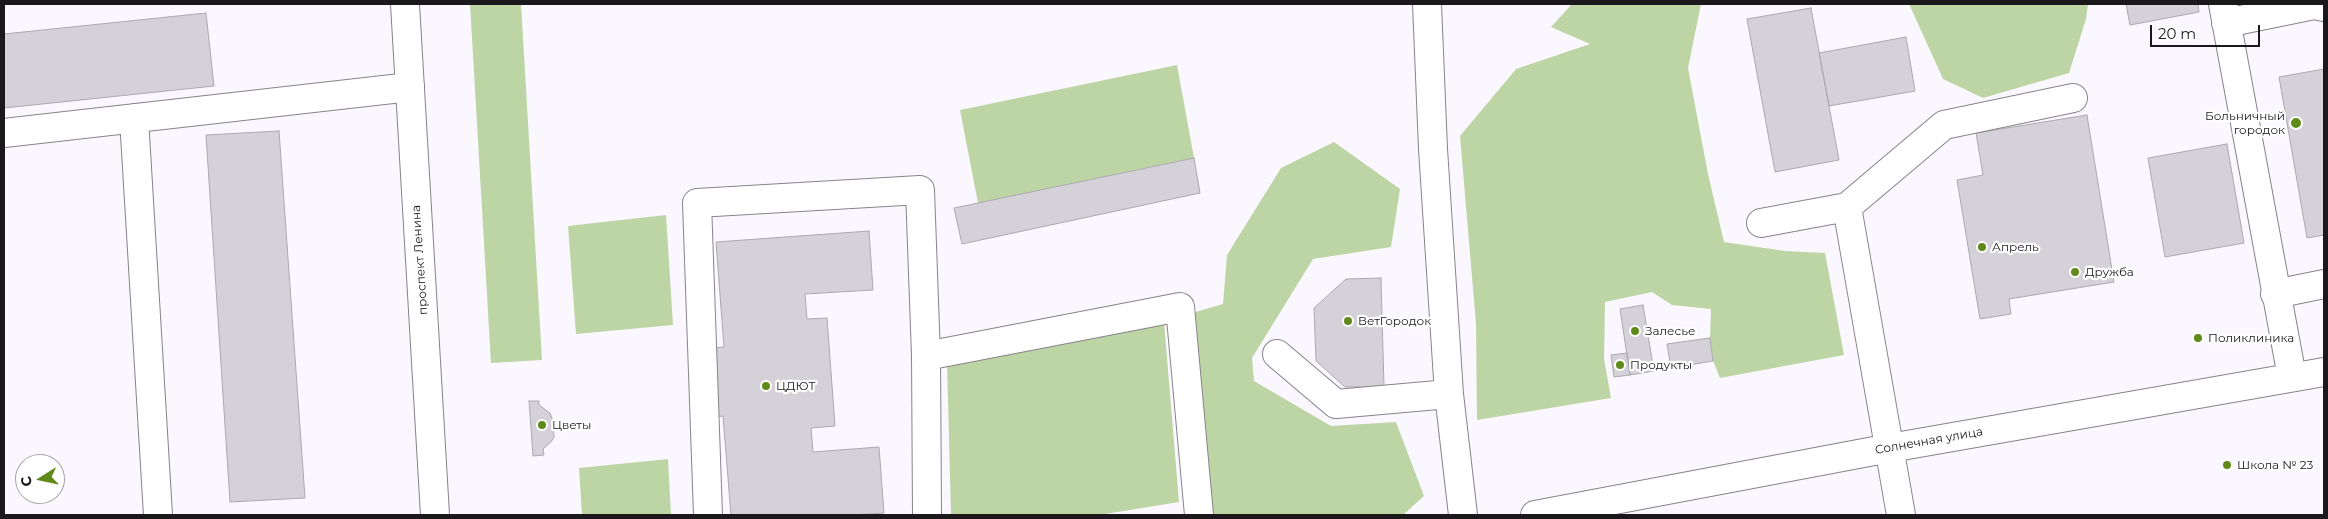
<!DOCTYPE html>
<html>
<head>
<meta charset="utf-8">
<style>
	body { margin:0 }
	#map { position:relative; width:2328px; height:519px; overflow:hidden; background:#fbf7ff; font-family:Montserrat,sans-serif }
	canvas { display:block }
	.frame { position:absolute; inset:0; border:5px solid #1a181b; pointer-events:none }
	.north { position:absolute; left:15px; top:454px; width:50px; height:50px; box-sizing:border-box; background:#fff; border:1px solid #a3a3a4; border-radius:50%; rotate:260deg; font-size:14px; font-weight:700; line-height:20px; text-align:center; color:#1a181b }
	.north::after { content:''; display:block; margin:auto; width:18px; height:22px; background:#5f8a1a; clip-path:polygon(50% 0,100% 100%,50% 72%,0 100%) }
	.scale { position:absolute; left:2150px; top:25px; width:110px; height:22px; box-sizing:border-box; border:2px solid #1a181b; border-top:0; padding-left:6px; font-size:15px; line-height:18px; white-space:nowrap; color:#1a181b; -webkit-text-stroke:4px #fff; paint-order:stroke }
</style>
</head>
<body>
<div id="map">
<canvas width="2328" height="519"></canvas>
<div class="frame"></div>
<div class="north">С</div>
<div class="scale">20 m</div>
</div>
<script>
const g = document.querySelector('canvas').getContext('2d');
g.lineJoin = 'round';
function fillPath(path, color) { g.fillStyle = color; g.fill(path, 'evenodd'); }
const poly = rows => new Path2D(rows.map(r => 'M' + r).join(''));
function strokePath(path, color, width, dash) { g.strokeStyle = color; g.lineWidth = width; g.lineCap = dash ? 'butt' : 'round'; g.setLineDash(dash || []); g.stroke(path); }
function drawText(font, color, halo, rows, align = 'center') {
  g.font = font + ' Montserrat,sans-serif'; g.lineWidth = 4.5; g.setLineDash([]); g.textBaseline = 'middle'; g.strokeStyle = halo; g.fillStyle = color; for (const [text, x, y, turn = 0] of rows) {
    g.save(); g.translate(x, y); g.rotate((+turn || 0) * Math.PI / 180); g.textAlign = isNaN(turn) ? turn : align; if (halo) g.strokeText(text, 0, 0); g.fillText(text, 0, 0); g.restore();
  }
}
fillPath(poly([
	[470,4,521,4,542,360,491,363],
	[1572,4,1701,4,1688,68,1708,174,1724,242,1785,251,1825,253,1844,355,1720,378,1713,361,1710,338,1711,309,1672,305,1652,292,1605,302,1604,359,1611,398,1477,420,1476,324,1460,136,1516,69,1590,44,1551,27],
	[1909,4,2088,4,2086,19,2069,73,1983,98,1943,79],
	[1177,65,1194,158,978,203,960,110],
	[1334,142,1400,189,1391,247,1313,259,1252,358,1254,381,1331,426,1396,422,1424,496,1403,515,1213,515,1205,492,1192,313,1223,304,1227,255,1281,168],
	[666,215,673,325,576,334,568,226],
	[1164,322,1179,502,1099,515,951,515,947,362],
	[668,459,671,515,582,515,579,468]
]), '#bdd5a5');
const building = poly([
	[2126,4,2198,4,2199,12,2130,25,2126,4],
	[1811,8,1839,160,1775,172,1747,19,1811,8],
	[206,13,214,86,4,108,4,34,206,13],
	[1906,37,1915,91,1829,106,1819,53,1906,37],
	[2324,69,2324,235,2307,238,2279,77,2324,69],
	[2087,115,2114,282,2009,299,2011,314,1980,319,1957,180,1983,175,1976,133,2087,115],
	[279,131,305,498,230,502,206,135,279,131],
	[2227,144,2244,243,2165,257,2148,158,2227,144],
	[1194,158,1200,193,962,244,954,208,1194,158],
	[869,231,873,290,805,294,807,319,827,318,835,426,811,428,813,452,879,447,884,513,853,515,731,515,723,416,715,417,711,348,724,347,716,242,869,231],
	[1381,278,1384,387,1345,387,1316,361,1314,308,1346,279,1381,278],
	[1643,305,1654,371,1630,375,1620,309,1643,305],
	[1710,338,1713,361,1671,368,1667,344,1710,338],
	[1627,353,1630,375,1614,377,1611,355,1627,353],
	[529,401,539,401,539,405,550,413,553,421,554,437,551,442,543,449,544,455,533,456,529,401]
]);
fillPath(building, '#d5d1d9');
strokePath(building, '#aca8af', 1);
const minor = poly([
	[1427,4,1433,149,1449,394,1463,515],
	[2223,4,2292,377],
	[2226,23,2314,5,2324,7],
	[134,118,158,515],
	[4,133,410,87],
	[1847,207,1944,125,2073,98],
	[1761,223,1847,207,1901,515],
	[2275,294,2324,284],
	[1277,354,1336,404,1449,394],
	[926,356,1180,307,1199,515],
	[708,515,697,203,920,190,926,356,927,515],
	[1535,515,1890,448,2324,372]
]);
const major = poly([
	[405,4,435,515]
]);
strokePath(minor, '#87838a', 30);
strokePath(major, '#87838a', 30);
strokePath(minor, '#fff', 28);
strokePath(major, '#fff', 28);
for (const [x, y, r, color] of [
	[2296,123,6,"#5f8a1a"],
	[1982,247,5,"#5f8a1a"],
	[2075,272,5,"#5f8a1a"],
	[1348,321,5,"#5f8a1a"],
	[1635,331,5,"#5f8a1a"],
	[2198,338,5,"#5f8a1a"],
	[1620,365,5,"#5f8a1a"],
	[766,386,5,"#5f8a1a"],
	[542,425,5,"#5f8a1a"],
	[2227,465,5,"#5f8a1a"]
]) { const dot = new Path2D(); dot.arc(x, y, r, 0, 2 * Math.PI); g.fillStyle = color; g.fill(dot); strokePath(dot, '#fff', 2); }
drawText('12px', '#1a181b', '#fff', [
	["Больничный",2285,116,"right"],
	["городок",2285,130,"right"],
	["Апрель",1992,247],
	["Дружба",2085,272],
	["ВетГородок",1358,321],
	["Залесье",1645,331],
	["Поликлиника",2208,338],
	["Продукты",1630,365],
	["ЦДЮТ",776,386],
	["Цветы",552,425],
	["Школа № 23",2237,465]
], 'left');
drawText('12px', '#1a181b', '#fff', [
	["проспект Ленина",420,260,-94],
	["Солнечная улица",1929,441,-10]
]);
</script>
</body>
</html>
